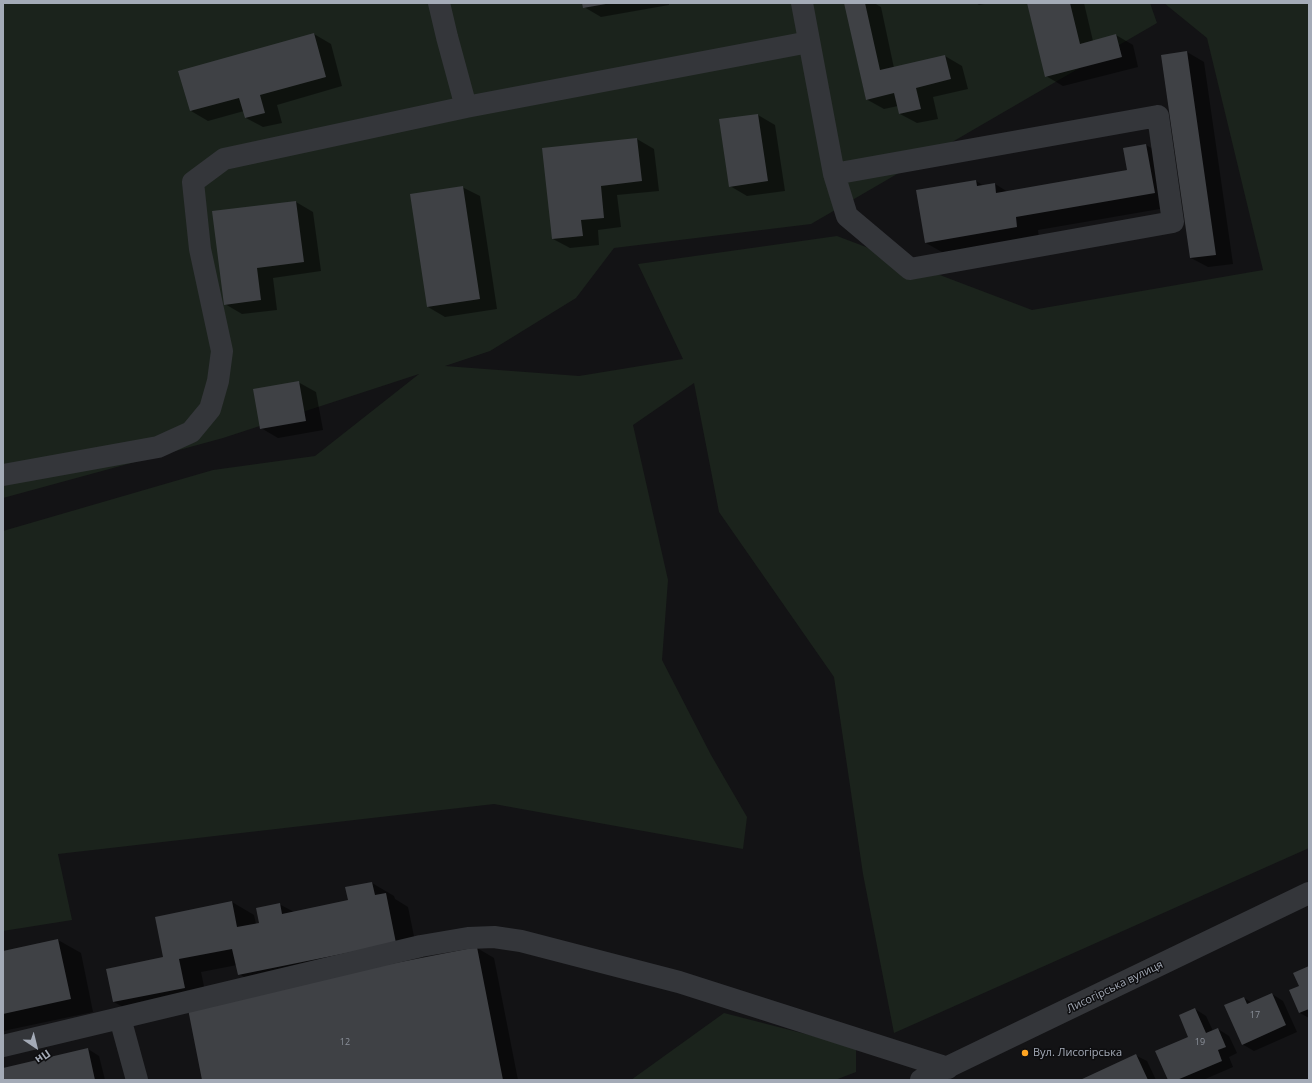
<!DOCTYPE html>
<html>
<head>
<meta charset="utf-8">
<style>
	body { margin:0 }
	#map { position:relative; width:1312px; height:1083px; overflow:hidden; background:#131315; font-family:"Open Sans",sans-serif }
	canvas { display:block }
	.frame { position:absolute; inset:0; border:4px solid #a4abb7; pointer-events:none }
	.north { position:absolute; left:16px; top:1027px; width:40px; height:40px; -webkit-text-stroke:3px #0e0e10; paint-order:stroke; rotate:145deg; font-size:11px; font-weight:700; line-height:16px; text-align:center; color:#a4abb7 }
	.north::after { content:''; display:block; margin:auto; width:14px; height:18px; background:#a4abb7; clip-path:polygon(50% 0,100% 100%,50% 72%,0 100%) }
</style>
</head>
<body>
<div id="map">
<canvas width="1312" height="1083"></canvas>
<div class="frame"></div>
<div class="north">Пн</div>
</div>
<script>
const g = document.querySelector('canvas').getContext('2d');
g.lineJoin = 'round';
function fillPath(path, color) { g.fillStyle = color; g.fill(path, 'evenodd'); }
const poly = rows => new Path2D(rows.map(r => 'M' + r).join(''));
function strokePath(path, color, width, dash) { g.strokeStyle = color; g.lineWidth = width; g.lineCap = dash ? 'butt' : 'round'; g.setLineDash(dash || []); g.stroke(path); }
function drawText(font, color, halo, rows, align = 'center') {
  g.font = font + ' "Open Sans",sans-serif'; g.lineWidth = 3; g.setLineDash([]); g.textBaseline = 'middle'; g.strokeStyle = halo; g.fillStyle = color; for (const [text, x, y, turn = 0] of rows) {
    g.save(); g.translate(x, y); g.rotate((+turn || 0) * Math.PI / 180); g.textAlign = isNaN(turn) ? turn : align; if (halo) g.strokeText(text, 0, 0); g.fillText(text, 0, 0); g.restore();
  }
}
fillPath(poly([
	[3,3,1150,3,1157,23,811,224,614,248,576,298,490,351,445,366,579,376,683,359,638,264,837,236,1032,310,1263,270,1207,38,1164,3,1309,3,1309,848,894,1033,863,874,834,677,719,512,694,383,633,425,668,580,662,660,711,755,747,817,743,849,494,804,58,854,72,920,3,931,3,531,213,470,315,456,419,374,223,438,3,498],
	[724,1013,856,1047,856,1072,835,1080,631,1080]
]), '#1b231c');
fillPath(poly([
	[583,3,669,3,669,5,601,17,584,7],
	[845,3,874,3,881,7,894,68,945,56,962,66,968,89,933,97,938,119,917,123,900,114,898,106,884,109,866,99],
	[976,3,990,3,979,5],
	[1028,3,1084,3,1093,41,1116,35,1133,45,1138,67,1063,86,1046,76],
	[314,34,331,44,342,86,277,105,282,123,263,127,246,118,244,111,208,121,191,111],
	[1187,52,1204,62,1233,264,1208,267,1191,258],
	[758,115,775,125,785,191,747,196,730,186,721,120],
	[637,139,654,149,659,191,617,195,621,227,598,230,599,245,570,248,553,239],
	[1146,145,1169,158,1177,206,1038,230,1039,240,949,256,926,243,976,181,984,186,995,184,1008,192,1128,170],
	[462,187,480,196,497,309,445,317,428,307],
	[296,202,313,212,321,271,273,278,277,310,242,314,225,304,213,212],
	[298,382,316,392,323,430,278,438,261,428],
	[372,883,394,896,395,899,408,907,418,956,261,987,239,974,237,965,201,972,207,1001,477,948,494,958,518,1080,203,1080,188,1004,137,1015,114,1002,232,902,254,915,256,924,260,924,279,904,294,912,349,901],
	[58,940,81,953,93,1012,3,1031,3,952],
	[1309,967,1309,1018,1300,1013,1300,986],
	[1272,994,1283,1001,1297,1032,1254,1051,1242,1044,1244,998,1252,1003],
	[1195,1009,1206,1016,1213,1031,1218,1029,1229,1036,1237,1053,1229,1057,1233,1067,1203,1080,1169,1080,1190,1037],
	[88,1049,99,1056,105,1080,3,1080,3,1069],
	[1135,1055,1147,1061,1156,1080,1082,1080]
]), '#0007');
fillPath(poly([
	[582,3,606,3,606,4,583,8],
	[844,3,865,3,880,70,945,55,951,79,916,88,921,109,899,114,894,93,866,100],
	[1027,3,1070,3,1080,44,1116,34,1122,57,1045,77],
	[314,33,326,77,260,95,265,113,245,118,239,98,190,111,178,71],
	[1187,51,1216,255,1190,258,1161,55],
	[758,114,768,181,729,187,719,119],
	[637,138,642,181,601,186,604,218,581,220,583,236,552,239,542,148],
	[1146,144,1155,193,1016,217,1017,227,925,243,916,190,976,180,977,186,995,183,996,193,1127,170,1123,148],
	[463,186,480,299,427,307,410,194],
	[296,201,304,262,257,268,261,300,224,305,212,211],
	[299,381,306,421,260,429,253,389],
	[372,882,375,895,386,893,396,943,238,975,232,949,179,959,185,988,113,1002,106,969,163,957,155,917,232,901,237,927,259,923,256,908,280,903,282,914,348,900,345,887],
	[58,939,71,999,3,1014,3,951],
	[477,947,503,1080,202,1080,187,1004],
	[1309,966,1309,1009,1299,1013,1289,990,1299,986,1293,973],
	[1272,993,1286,1025,1242,1045,1224,1005,1244,997,1247,1004],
	[1195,1008,1206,1033,1218,1028,1226,1047,1218,1050,1222,1061,1177,1080,1168,1080,1155,1051,1188,1037,1179,1015],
	[88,1048,95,1080,3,1080,3,1068],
	[1136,1054,1148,1080,1080,1080]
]), '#3f4145');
strokePath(poly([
	[802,3,834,174,847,216,910,269,1173,222,1158,116,834,174],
	[466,107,809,42],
	[3,475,158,447,191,432,210,409,218,381,222,351,200,249,193,182,224,159,466,107,447,37,439,3],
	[120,1018,137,1080],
	[3,1046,421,946,468,938,494,937,521,941,679,982,948,1068],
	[921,1080,1309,893]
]), '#34363a', 22);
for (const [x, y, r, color] of [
	[1025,1053,4,"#ffa522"]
]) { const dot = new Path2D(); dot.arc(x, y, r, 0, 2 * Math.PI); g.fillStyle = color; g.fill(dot); strokePath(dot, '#0e0e10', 1.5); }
drawText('9px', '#8b909a', null, [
	["17",1255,1015],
	["12",345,1042],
	["19",1200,1042]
]);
drawText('11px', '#a4abb7', '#0e0e10', [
	["Лисогірська вулиця",1115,987,-26]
]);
drawText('11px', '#a4abb7', '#0e0e10', [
	["Вул. Лисогірська",1033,1053]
], 'left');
</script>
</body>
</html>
